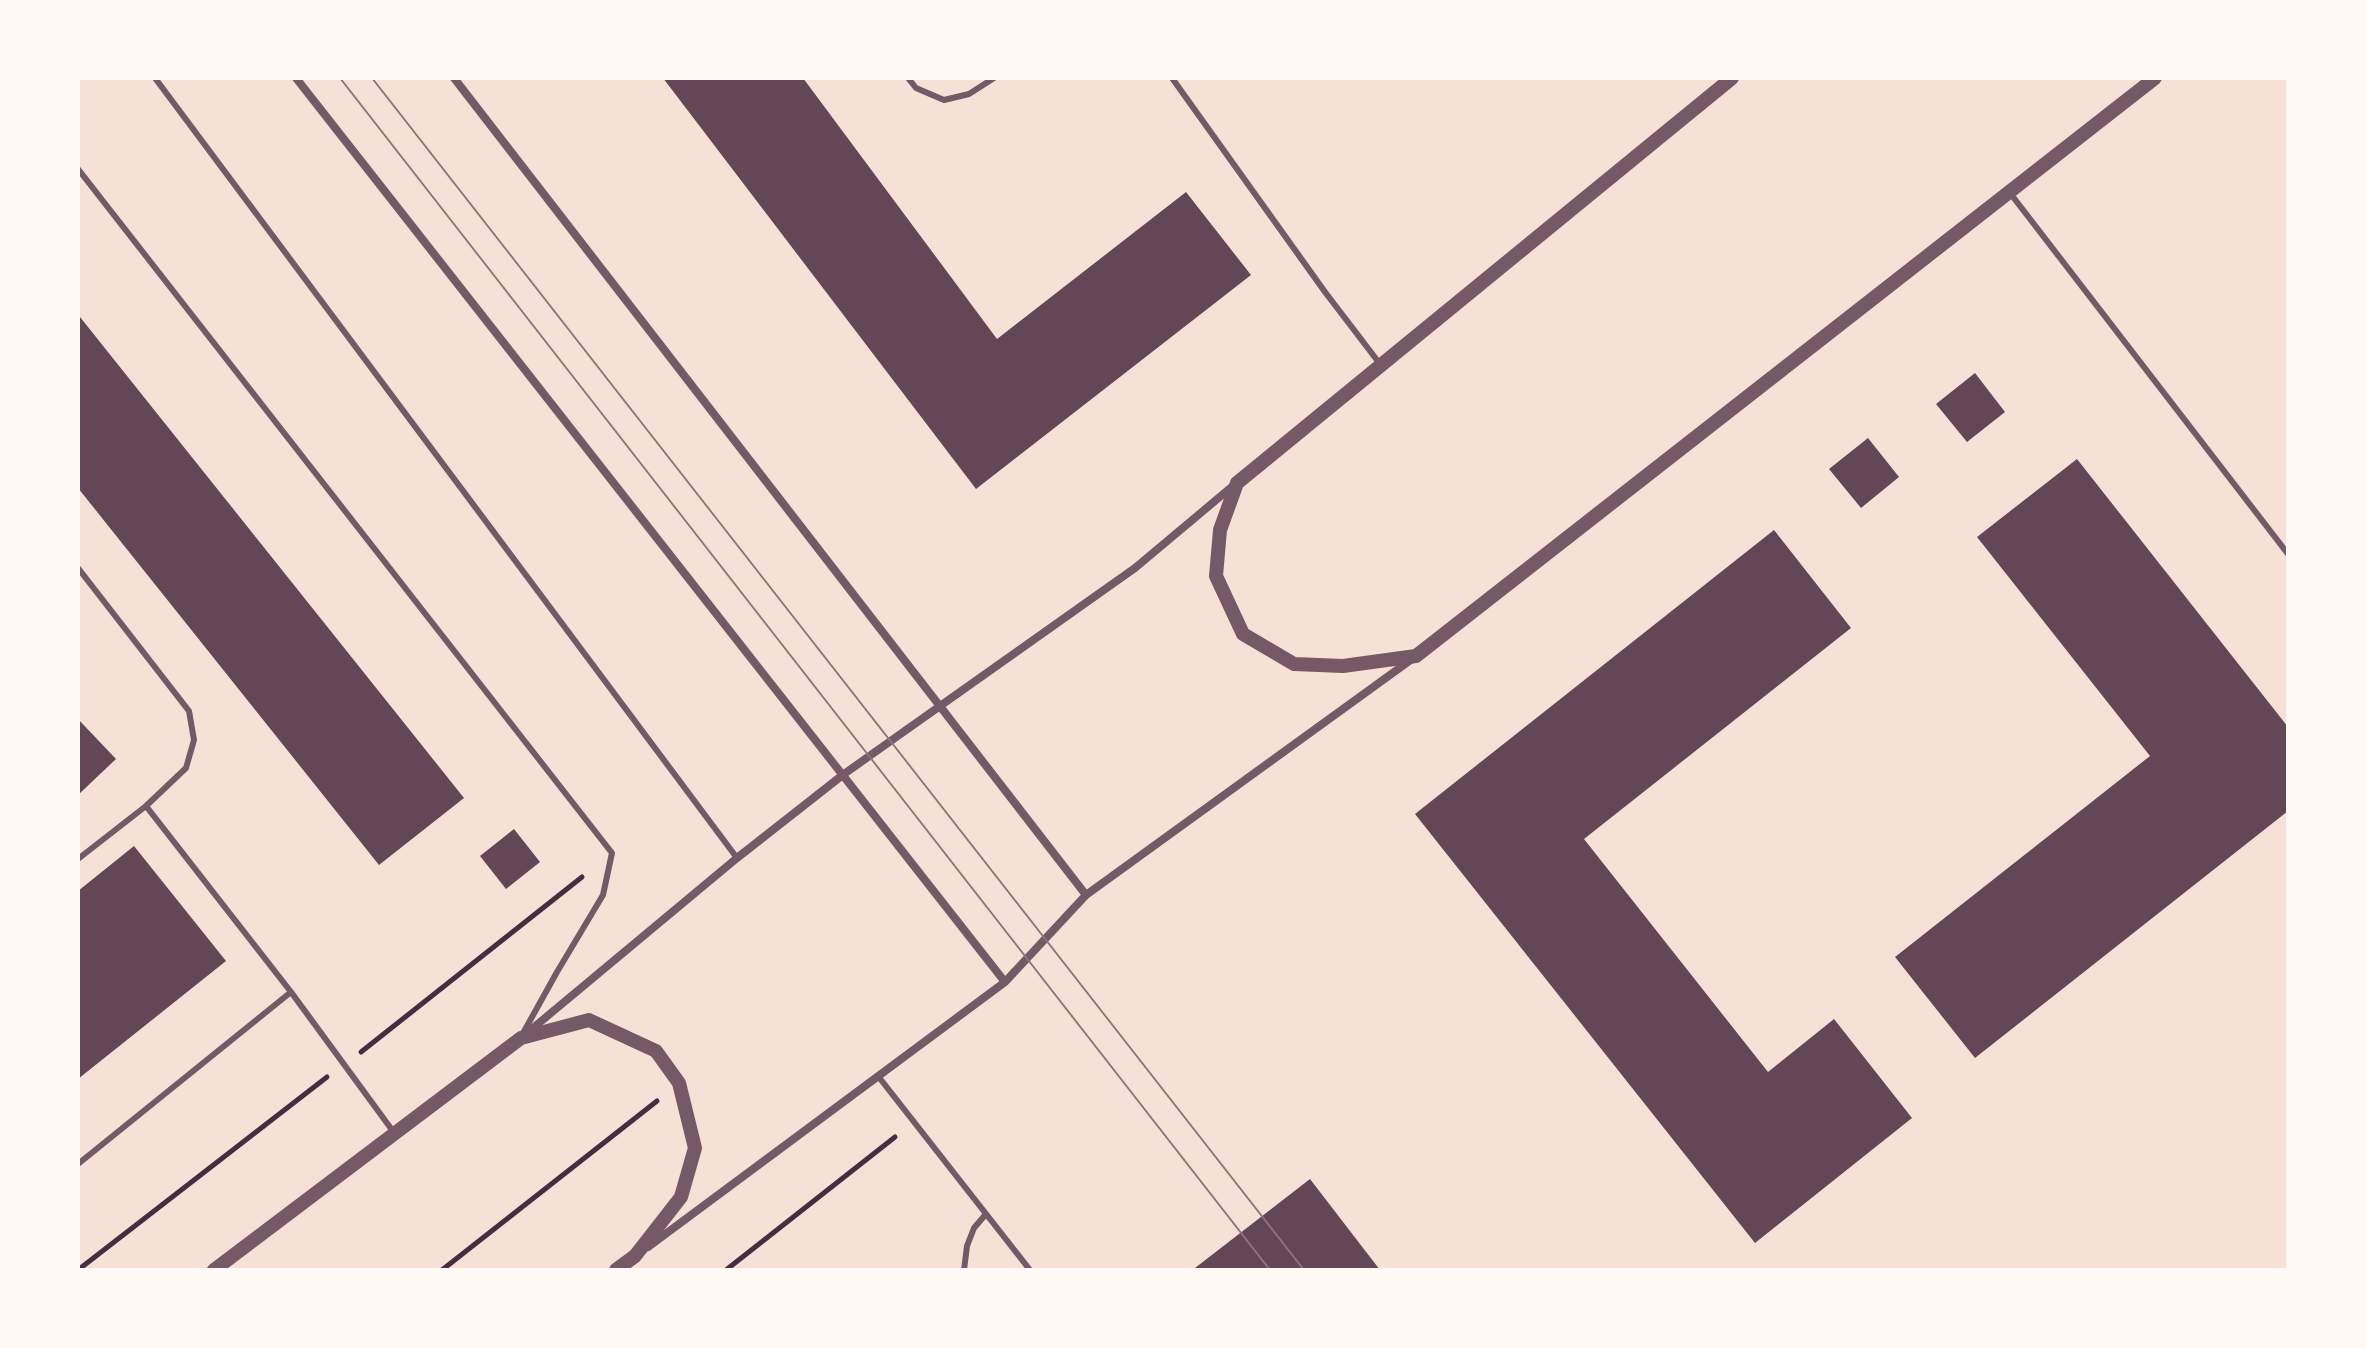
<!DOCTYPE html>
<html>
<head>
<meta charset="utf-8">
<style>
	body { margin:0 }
	#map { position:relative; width:2366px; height:1348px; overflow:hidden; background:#f7e1d7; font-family:"Noto Serif",serif }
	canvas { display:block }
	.frame { position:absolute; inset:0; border:80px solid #fffaf5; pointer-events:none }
</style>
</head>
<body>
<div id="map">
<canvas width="2366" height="1348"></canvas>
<div class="frame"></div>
</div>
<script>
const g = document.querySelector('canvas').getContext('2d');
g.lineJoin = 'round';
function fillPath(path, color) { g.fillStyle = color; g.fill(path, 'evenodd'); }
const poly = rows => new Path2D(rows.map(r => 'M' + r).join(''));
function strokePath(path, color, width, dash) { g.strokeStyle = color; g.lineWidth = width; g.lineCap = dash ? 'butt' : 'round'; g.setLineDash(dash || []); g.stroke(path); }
fillPath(poly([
	[663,78,803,78,997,339,1186,192,1251,275,976,489],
	[80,317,464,798,379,865,78,488],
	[1975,373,2005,412,1967,442,1936,404],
	[1868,438,1899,477,1861,508,1829,469],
	[2077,459,2288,727,2288,811,1975,1058,1895,957,2150,756,1977,537],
	[1774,530,1851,628,1584,839,1768,1072,1834,1019,1912,1118,1755,1243,1415,814],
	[78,719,116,759,78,795],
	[514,829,540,862,506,889,480,856],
	[134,846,226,961,78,1079,78,891],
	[1310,1179,1380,1270,1197,1270,1195,1268]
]), '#644757');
strokePath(poly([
	[361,1052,582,877],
	[78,1270,327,1077],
	[442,1270,657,1101],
	[726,1270,895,1137]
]), '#4a2c40', 5);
strokePath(poly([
	[155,78,737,858],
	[908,78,916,88,944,100,969,94,994,78],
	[1172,78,1325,292,1380,364],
	[78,169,612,853,603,895,557,972,522,1035],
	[2010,193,2288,554],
	[78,568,189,711,194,740,186,768,146,806,78,859],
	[146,806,291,992],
	[878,1076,1030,1270],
	[78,1164,291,992,395,1134],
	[964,1270,967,1246,974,1228,986,1214]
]), '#755966', 6);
strokePath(poly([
	[296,78,1005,982],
	[454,78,1086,895],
	[527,1033,737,858,844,774,1135,568,1234,485],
	[648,1247,1005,982,1086,895,1412,659]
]), '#755966', 8);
strokePath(poly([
	[1732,78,1237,483,1220,530,1216,576,1243,634,1294,664,1343,666,1416,656,2155,78],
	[214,1270,521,1038,589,1020,656,1051,679,1083,695,1148,681,1197,635,1256,616,1270]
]), '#755966', 14);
strokePath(poly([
	[340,78,1270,1270],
	[372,78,1304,1270]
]), '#8f747c', 2);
</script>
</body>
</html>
